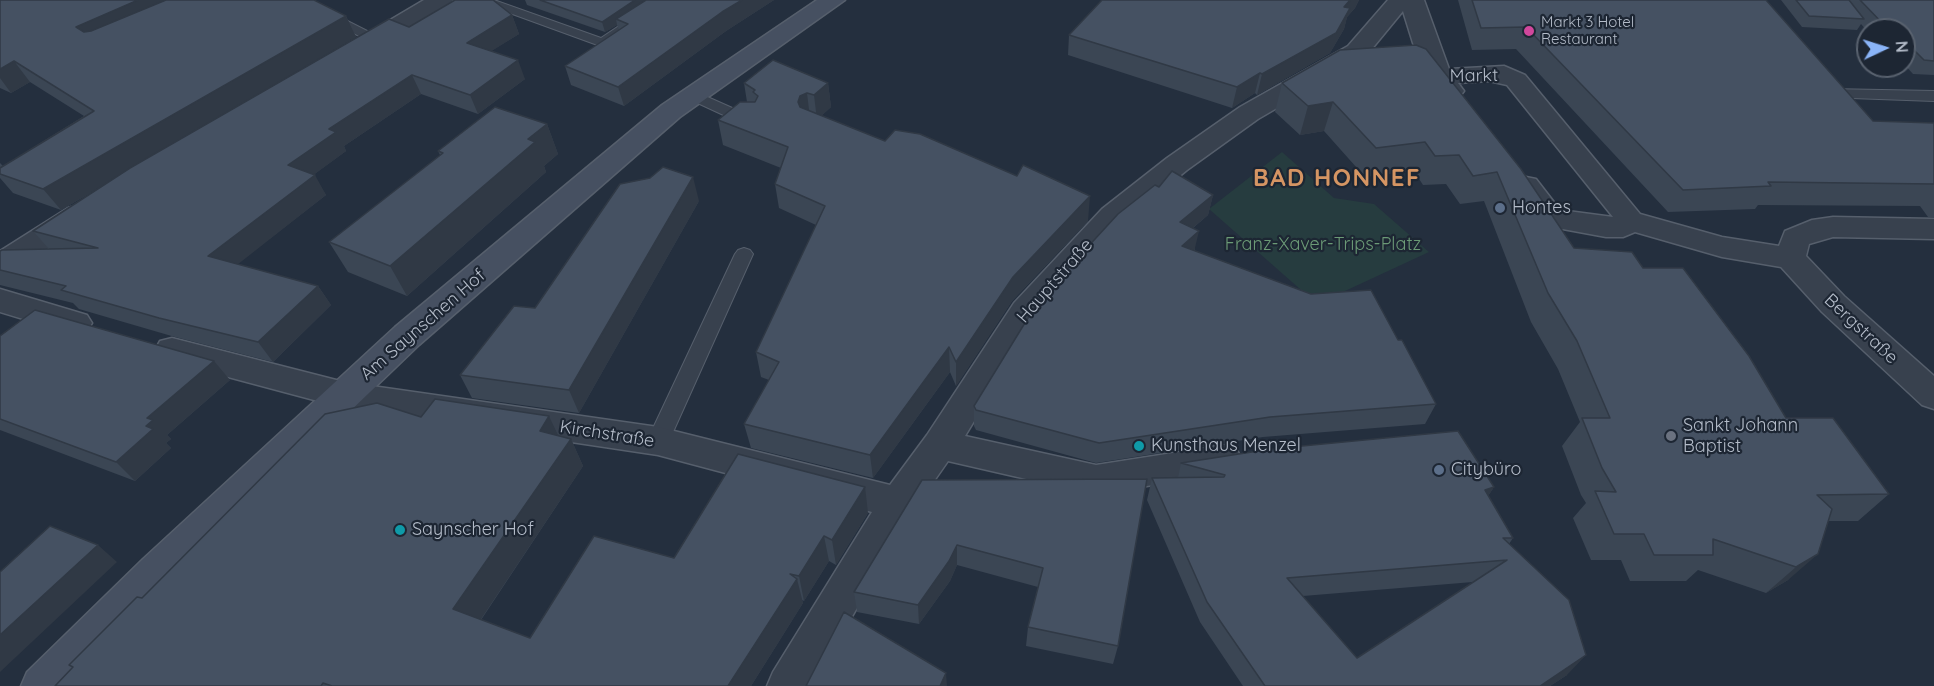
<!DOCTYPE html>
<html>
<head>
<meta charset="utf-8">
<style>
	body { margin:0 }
	#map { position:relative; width:1934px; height:686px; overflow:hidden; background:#242f3e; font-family:Quicksand,sans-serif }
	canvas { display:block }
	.north { position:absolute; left:1856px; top:18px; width:60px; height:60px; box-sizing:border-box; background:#1d2633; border:2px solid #59626f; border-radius:50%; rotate:86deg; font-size:16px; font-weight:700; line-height:24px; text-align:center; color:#b4bcc9 }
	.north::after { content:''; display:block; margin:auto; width:21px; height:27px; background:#8ab4f8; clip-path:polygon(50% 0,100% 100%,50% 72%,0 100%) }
</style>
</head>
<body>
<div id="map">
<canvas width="1934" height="686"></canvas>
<div class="north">N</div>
</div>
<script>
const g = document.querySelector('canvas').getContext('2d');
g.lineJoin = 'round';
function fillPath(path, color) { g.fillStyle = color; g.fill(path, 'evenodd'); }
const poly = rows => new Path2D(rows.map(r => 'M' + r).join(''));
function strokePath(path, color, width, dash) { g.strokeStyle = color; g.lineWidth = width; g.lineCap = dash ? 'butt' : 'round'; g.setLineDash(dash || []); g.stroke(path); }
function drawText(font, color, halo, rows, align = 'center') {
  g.font = font + ' Quicksand,sans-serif'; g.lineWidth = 4.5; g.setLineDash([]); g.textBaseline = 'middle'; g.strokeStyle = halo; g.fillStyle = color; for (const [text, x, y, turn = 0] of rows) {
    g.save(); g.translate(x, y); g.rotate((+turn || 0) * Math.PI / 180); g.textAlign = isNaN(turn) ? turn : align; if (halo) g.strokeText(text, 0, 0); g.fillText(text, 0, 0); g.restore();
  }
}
fillPath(poly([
	[1282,152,1334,198,1374,204,1429,252,1317,304,1209,209]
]), '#263c3f');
const lane = poly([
	[288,0,306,0,383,39,376,43,371,42,288,0],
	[474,0,494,0,601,38,658,0,674,0,603,47,474,0],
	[1829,89,1934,91,1934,101,1824,97,1821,94,1829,89],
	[694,91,757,119,759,122,757,125,745,125,689,99,686,96,694,91],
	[744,248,750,250,753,254,669,441,665,447,658,450,651,447,647,441,735,254,738,250,744,248]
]);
const street = poly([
	[424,0,453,0,449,5,371,52,362,54,353,52,350,47,353,42,424,0],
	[1388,0,1424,0,1449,69,1504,66,1525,75,1640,214,1722,237,1779,246,1785,231,1812,220,1833,217,1934,219,1934,239,1833,237,1809,244,1806,256,1844,296,1934,376,1934,409,1922,405,1822,312,1781,267,1722,257,1635,232,1623,237,1606,237,1541,225,1512,186,1516,179,1526,177,1536,179,1560,210,1613,217,1507,85,1489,81,1458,83,1464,91,1460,96,1451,99,1442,96,1427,77,1413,43,1403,11,1366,56,1258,119,1187,170,1122,223,1036,319,965,436,1096,465,1224,445,1237,450,1242,460,1237,470,1096,495,948,461,911,514,812,686,767,686,773,672,872,512,658,455,344,408,172,362,160,359,155,350,160,341,172,338,344,382,658,427,890,485,927,435,1014,303,1102,209,1167,158,1240,107,1348,46,1388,0],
	[78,205,88,208,93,215,88,222,11,273,0,276,0,251,68,208,78,205],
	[0,289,87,315,92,323,87,331,76,335,0,312,0,289]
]);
const secondary = poly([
	[817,0,845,0,680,117,419,345,171,583,71,686,21,686,27,672,143,559,395,327,662,105,817,0]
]);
strokePath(lane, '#565f6c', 2);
strokePath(street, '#565f6c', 3);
strokePath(secondary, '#565f6c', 3);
fillPath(lane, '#38414e');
fillPath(street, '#38414e');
fillPath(secondary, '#465061');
fillPath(poly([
	[0,0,346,16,356,37,229,111,409,27,512,15,519,34,491,51,525,79,478,114,421,94,344,146,346,151,313,175,326,195,237,264,318,286,331,305,273,362,175,337,79,309,73,303,0,285,0,251,49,249,33,231,106,184,61,210,13,193,0,178,0,163,3,166,84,116,30,82,11,93,0,88],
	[525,0,774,0,726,31,624,106,571,85,565,66,619,30,617,25,605,32,527,5],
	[1102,0,1359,0,1355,8,1347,17,1344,29,1330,53,1257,95,1255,93,1232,108,1068,55,1069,35],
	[1458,0,1766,0,1873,121,1934,123,1934,217,1928,217,1920,206,1758,205,1755,209,1668,212,1516,49,1472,50],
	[1781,0,1934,0,1934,75,1913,74,1904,64,1904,30,1868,30,1868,32,1861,24,1857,30,1802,27],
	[1416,45,1574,248,1643,268,1786,418,1889,494,1858,521,1828,521,1788,580,1766,593,1698,570,1686,581,1630,581,1621,560,1591,560,1573,518,1586,503,1581,495,1562,446,1580,422,1558,369,1531,322,1484,201,1460,204,1446,184,1423,185,1414,171,1365,177,1324,131,1300,135,1275,112,1282,83],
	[744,83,828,83,831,107,821,116,1088,221,1012,301,956,386,950,372,873,478,751,448,744,424,769,380,761,377,756,352,816,225,779,208,775,184,781,168,723,145,718,120,747,102],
	[547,124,558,154,544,166,546,172,407,296,348,272,329,242,440,155,438,151],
	[1159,187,1213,195,1208,215,1193,228,1195,251,1398,340,1436,404,1425,424,1263,437,1096,463,976,430,974,426,974,406],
	[699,201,579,413,472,398,460,375,535,308],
	[0,336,230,380,167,435,171,439,166,443,171,448,135,481,0,430],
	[549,416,559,436,571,439,583,466,481,620,530,638,674,558,868,513,836,565,829,561,804,601,802,600,803,603,751,686,55,686,73,668,69,665,142,598,421,417],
	[1181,463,1494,487,1488,496,1513,538,1509,544,1567,675,1550,686,1243,686,1200,622,1147,500,1152,478,1178,478],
	[1473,582,1357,658,1303,596],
	[1147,479,1118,646,1113,664,1026,646,1028,627,1038,587,957,565,950,581,919,624,857,612,854,592,922,480]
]), '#3b4654');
fillPath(poly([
	[138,0,198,0,91,48,76,27],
	[635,0,646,0,616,19,617,25,605,32,602,22],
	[742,0,774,0,726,31,624,106,618,87,722,12],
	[1350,0,1359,0,1355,8,1347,17,1344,29,1330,53,1257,95,1262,74,1344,7],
	[512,15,519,34,474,62,467,43],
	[346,16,356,37,61,210,43,189],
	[518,60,525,79,478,114,470,95],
	[14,61,30,82,11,93,0,78,0,69],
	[1260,73,1255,93,1232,108,1237,87],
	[412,75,421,94,344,146,346,151,300,185,288,165,329,129],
	[828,83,831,107,817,120,814,95],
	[807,93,810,118,801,126,798,102,800,96],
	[1333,102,1324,131,1300,135,1308,106],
	[547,124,558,154,544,166,546,172,407,296,390,266,528,139],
	[315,175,326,195,223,276,208,256],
	[693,177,699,201,579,413,569,390],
	[1213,195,1208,215,1176,242,1180,222],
	[1090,196,1088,221,1012,301,956,386,956,362,1013,277],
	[1199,231,1194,252,1182,246],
	[318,286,331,305,273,362,258,342],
	[949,347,950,372,873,478,870,455],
	[214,361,230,380,167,435,171,439,166,443,171,448,135,481,116,462,146,426,147,418],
	[549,416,562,443,540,431],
	[571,439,583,466,471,634,453,609],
	[865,487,868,513,836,565,832,540],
	[1494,487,1480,508,1485,490],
	[824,536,829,561,804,601,799,576],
	[98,545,117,562,0,672,0,635],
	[957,545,957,565,950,581,919,624,918,605],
	[1818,554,1788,580,1766,593,1796,567],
	[797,579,803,603,751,686,728,686],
	[1586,655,1567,675,1550,686,1540,686],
	[946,673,947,686,940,686]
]), '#303945');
const building = poly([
	[0,0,138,0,76,27,84,32,91,31,166,0,314,0,346,16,43,189,0,174,0,168,94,111,14,61,0,69,0,0],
	[455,0,493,0,512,15,467,43,518,60,470,95,412,75,329,129,336,132,288,165,315,175,208,256,318,286,258,342,159,318,61,290,66,286,0,270,0,251,2,250,98,248,33,231,130,168,389,19,409,27,455,0],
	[540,0,635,0,602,22,540,0],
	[646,0,742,0,722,12,618,87,565,66,628,24,616,19,646,0],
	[1102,0,1350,0,1344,7,1350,8,1336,33,1262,74,1260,73,1237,87,1069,35,1102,0],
	[1472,0,1766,0,1873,121,1934,123,1934,184,1768,182,1771,186,1683,190,1526,27,1481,28,1472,0],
	[1796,0,1849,0,1864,19,1809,16,1796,0],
	[1860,0,1934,0,1934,61,1924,60,1913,49,1907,49,1904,46,1904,30,1889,30,1860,0],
	[1416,45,1426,49,1521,169,1574,248,1632,252,1643,268,1683,268,1749,356,1786,418,1833,418,1889,494,1817,495,1832,509,1818,554,1796,567,1713,539,1713,555,1654,555,1644,534,1614,534,1595,491,1616,492,1602,468,1582,418,1610,418,1577,341,1548,293,1497,172,1473,176,1459,155,1435,156,1425,142,1376,148,1333,102,1308,106,1282,83,1340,50,1416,45],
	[773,60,828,83,814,95,807,93,800,96,798,102,800,107,885,141,895,130,920,134,1017,176,1023,165,1090,196,1013,277,956,362,949,347,870,455,744,424,779,362,756,352,825,206,775,184,788,147,718,120,740,102,755,102,758,96,753,92,755,90,744,83,773,60],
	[495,107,547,124,528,139,535,142,390,266,329,242,443,153,438,151,495,107],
	[663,167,693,177,569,390,460,375,514,306,535,308,620,184,650,178,663,167],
	[1172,171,1213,195,1180,222,1199,231,1182,246,1311,294,1371,290,1398,340,1402,340,1436,404,1270,417,1099,443,976,410,974,406,1039,300,1118,214,1155,185,1159,187,1172,171],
	[35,310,214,361,147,418,153,420,146,426,153,429,116,462,0,419,0,336,35,310],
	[435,399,549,416,540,431,571,439,453,609,530,638,594,536,674,558,738,454,865,487,832,540,824,536,799,576,790,574,797,579,728,686,332,686,323,683,321,686,55,686,73,667,69,665,137,597,142,598,325,414,377,403,421,417,435,399],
	[1458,431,1494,487,1485,490,1513,538,1503,538,1569,600,1586,655,1540,686,1265,686,1207,602,1152,478,1224,477,1225,475,1181,463,1271,449,1458,431],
	[1507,560,1357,658,1287,578,1507,560],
	[1147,479,1118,646,1028,627,1043,568,957,545,949,561,918,605,854,592,922,480,1147,479],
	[50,526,98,545,0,635,0,572,50,526],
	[844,612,946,673,940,686,806,686,844,612]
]);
fillPath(building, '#455162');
strokePath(building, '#303945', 1.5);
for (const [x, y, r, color] of [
	[1529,31,6,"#d1479c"],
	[1500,208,6,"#5c6f8a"],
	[1671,436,6,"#6b7280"],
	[1139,446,6,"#0f9aa8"],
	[1439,470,6,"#5c6f8a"],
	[400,530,6,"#0f9aa8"]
]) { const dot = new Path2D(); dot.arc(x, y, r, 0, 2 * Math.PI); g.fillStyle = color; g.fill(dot); strokePath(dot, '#1d2633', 2); }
drawText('15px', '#b4bcc9', '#1d2633', [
	["Markt 3 Hotel",1541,22],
	["Restaurant",1541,39]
], 'left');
drawText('18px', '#b4bcc9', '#1d2633', [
	["Markt",1474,76,-1],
	["Hauptstraße",1055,281,-49],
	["Am Saynschen Hof",423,325,-41],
	["Bergstraße",1861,329,43],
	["Kirchstraße",607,434,9]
]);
drawText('18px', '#b4bcc9', '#1d2633', [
	["Hontes",1512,208],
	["Sankt Johann",1683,426],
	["Baptist",1683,447],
	["Kunsthaus Menzel",1151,446],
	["Citybüro",1451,470],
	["Saynscher Hof",412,530]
], 'left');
drawText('18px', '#6b9a76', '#1d2633', [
	["Franz-Xaver-Trips-Platz",1323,245]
]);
g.letterSpacing = '1.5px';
drawText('bold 24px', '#d59563', '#1d2633', [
	["BAD HONNEF",1337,179]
]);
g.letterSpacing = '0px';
</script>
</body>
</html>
